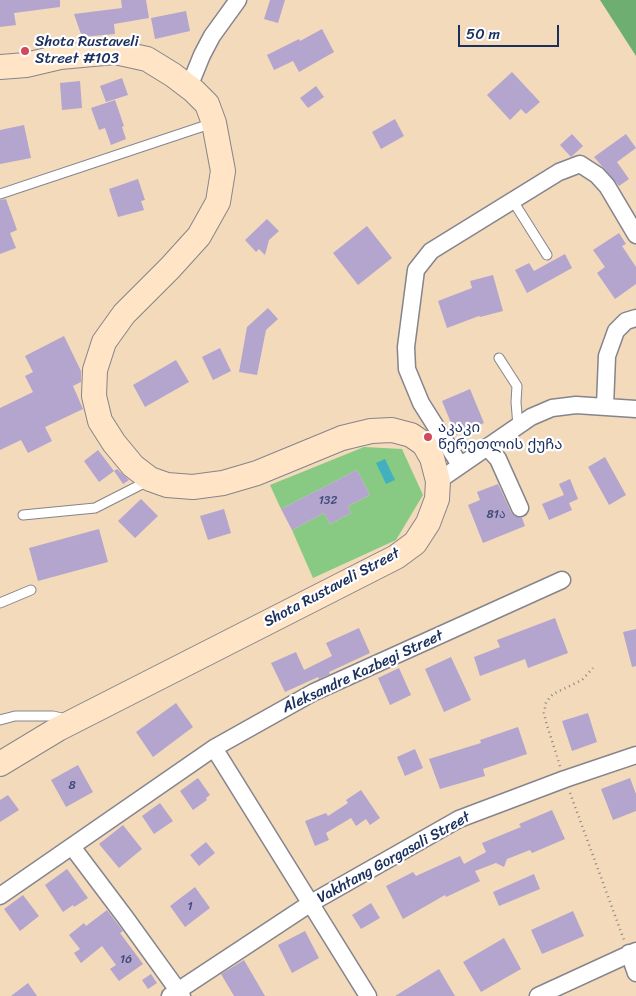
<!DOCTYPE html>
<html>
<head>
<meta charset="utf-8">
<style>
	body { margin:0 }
	#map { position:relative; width:636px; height:996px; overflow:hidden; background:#f2dabb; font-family:Sriracha,sans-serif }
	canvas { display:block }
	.scale { position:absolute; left:458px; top:25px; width:101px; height:22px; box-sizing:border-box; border:2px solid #1b2f5e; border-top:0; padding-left:6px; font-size:15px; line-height:18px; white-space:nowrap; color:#1b2f5e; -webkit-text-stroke:4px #fff; paint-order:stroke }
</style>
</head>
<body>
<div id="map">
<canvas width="636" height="996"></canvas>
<div class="scale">50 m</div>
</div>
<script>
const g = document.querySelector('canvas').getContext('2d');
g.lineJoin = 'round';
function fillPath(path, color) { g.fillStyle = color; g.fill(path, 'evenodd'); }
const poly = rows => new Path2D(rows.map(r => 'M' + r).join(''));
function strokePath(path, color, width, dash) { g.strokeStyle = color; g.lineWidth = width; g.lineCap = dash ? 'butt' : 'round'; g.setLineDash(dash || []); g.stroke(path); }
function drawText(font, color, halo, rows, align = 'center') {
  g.font = font + ' Sriracha,"Noto Sans Georgian",sans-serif'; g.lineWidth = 4.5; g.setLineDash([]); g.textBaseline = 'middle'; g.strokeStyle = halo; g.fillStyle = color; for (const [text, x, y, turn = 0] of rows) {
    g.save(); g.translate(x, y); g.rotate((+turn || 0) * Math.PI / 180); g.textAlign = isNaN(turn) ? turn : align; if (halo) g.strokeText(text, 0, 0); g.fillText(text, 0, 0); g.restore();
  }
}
fillPath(poly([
	[364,447,402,449,423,495,396,540,313,578,292,530,324,513,330,524,351,513,348,506,370,495,357,470,281,509,270,485]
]), '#88ca83');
fillPath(poly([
	[600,0,636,0,636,56]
]), '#6eae71');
fillPath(poly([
	[385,459,395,480,386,484,376,463]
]), '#42b1bd');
fillPath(poly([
	[0,0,60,0,60,7,14,13,16,25,0,27],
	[121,0,146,0,149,18,114,24,115,34,82,37,74,14,122,8],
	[270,0,285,0,278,23,264,19],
	[186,11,190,31,155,39,151,18],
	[322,29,334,52,299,72,293,61,274,70,267,55,299,39,300,41],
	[512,72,540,102,526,114,521,109,510,120,487,95],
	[122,78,128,95,106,102,100,86],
	[80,81,82,108,62,110,60,83],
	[316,86,324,97,308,108,300,98],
	[115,100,124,126,122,127,126,139,111,145,105,128,99,130,91,108],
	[395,119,404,136,381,149,372,132],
	[24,125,31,158,0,164,0,130],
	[572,134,583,146,571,157,560,145],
	[626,134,636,148,617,162,629,179,619,186,594,157],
	[138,179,145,200,141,201,144,210,118,217,109,189],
	[6,199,17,230,10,233,16,248,0,254,0,200],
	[267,219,279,231,269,240,265,255,259,249,256,252,245,240],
	[367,226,392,258,358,285,333,253],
	[619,233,626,244,622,246,636,267,636,284,615,299,597,273,605,267,593,250],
	[565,254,572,268,527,293,515,270,529,263,534,271],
	[493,275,503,311,480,317,479,316,447,328,438,301,472,288,470,281],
	[268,308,278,319,266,330,257,375,239,372,247,327],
	[64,336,81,371,81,382,73,386,83,409,45,427,52,441,28,453,21,440,0,450,0,408,33,392,25,376,33,372,25,356],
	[220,348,231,371,213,380,202,357],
	[176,360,189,382,145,407,133,385],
	[470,389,484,423,456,435,442,401],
	[98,450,114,471,99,482,84,461],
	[605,457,626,495,609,505,588,467],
	[117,469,129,480,123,484,114,471],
	[357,470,370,495,348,506,351,513,330,524,324,513,292,530,281,509],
	[570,479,578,499,569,503,572,510,549,520,542,504,564,495,559,484],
	[498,484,511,512,515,516,522,518,525,526,483,543,468,505,480,500,477,492],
	[141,499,158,516,135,538,118,521],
	[224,509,231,533,208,540,200,516],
	[99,529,108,562,38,581,29,548],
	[555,618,568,653,528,668,525,659,480,676,474,657,500,647,497,640],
	[359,628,370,653,329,672,330,674,319,679,318,677,285,692,271,663,296,652,304,670,332,656,326,643],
	[636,629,636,666,632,667,623,632],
	[451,657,471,700,444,712,425,669],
	[399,668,411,695,390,705,378,678],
	[176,703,193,727,153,757,136,732],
	[588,713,597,742,572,751,562,721],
	[518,727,527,754,483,769,485,776,440,789,429,759,481,743,480,740],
	[415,749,423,768,405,776,397,757],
	[78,765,93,792,66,807,51,780],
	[198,778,210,795,206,798,207,800,193,810,180,791],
	[630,778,636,794,636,811,613,820,601,789],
	[361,790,380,818,370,825,366,819,356,826,351,818,326,833,329,840,315,846,305,821,326,813,328,816,348,803,346,800],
	[8,795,19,810,0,822,0,800],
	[160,803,173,821,154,834,142,816],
	[552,810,565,839,532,853,530,850,507,859,504,867,496,863,475,871,480,881,446,897,445,895,403,919,386,886,413,872,416,876,460,856,464,864,486,852,482,843,521,827,519,824],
	[123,825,142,849,119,868,99,844],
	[206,842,215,853,199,866,190,855],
	[67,869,88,898,74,907,73,905,63,912,45,885],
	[534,874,540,889,499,906,493,892],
	[195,887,210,908,185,927,170,906],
	[23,895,39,916,20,931,4,909],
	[371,903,380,918,361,929,352,915],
	[107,910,123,931,120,933,143,964,119,981,110,969,116,965,102,946,81,963,74,953,80,949,69,935,84,923,86,926],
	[573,911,584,936,542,954,531,930],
	[305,931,319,958,292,973,278,945],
	[504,938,521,969,481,992,463,962],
	[244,960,265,996,234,996,221,974],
	[439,969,455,996,395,996],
	[151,974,157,983,148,989,142,980],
	[28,983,37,996,11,996]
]), '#b3a5ce');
const lane = poly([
	[0,194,213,123],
	[513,201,547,255],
	[499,358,517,386,516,402,518,426],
	[23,515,95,508,148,481],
	[0,603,31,590],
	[0,720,15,716,53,716,66,719]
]);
const street = poly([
	[189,87,202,55,212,36,238,0],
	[605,406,607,356,616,331,626,321,636,318],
	[487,447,498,459,520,508],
	[460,465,421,403,407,369,406,347,416,270,431,251,559,172,580,164,597,175,607,186,636,235],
	[438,481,531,417,552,408,576,405,636,409],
	[214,748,368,996],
	[73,848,125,917,182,996],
	[0,896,214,748,314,692,562,580],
	[629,953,636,973],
	[170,996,311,903,459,819,565,779,636,755],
	[538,996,636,951]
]);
const secondary = poly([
	[0,67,26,65,60,57,115,52,147,59,173,75,194,91,207,104,214,123,223,171,218,202,199,236,170,268,124,314,104,342,95,370,94,396,100,421,114,443,133,466,150,479,167,485,193,487,223,483,257,473,342,438,371,431,392,430,411,435,424,444,432,458,438,481,437,499,428,523,415,543,396,557,58,729,0,764]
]);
strokePath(lane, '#86848c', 11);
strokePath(street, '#86848c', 19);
strokePath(secondary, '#86848c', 26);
strokePath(poly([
	[560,766,546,722,544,713,546,702,553,694,582,680,593,668],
	[570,793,624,940]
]), '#86848c', 2.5, [1, 4]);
strokePath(lane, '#fff', 9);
strokePath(street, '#fff', 16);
strokePath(secondary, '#ffe4c6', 24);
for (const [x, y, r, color] of [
	[25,51,5,"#d1495b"],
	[428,437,5,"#d1495b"]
]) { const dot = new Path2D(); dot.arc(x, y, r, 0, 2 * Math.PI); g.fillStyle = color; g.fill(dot); strokePath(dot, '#fff', 2); }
drawText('12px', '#414c7a', null, [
	["132",328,501],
	["81ა",496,515],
	["8",72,786],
	["1",190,907],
	["16",126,960]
]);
drawText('15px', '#1b2f5e', '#fff', [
	["Shota Rustaveli",35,42],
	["Street #103",35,59],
	["აკაკი",438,428],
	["წერეთლის ქუჩა",438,445]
], 'left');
drawText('15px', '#1b2f5e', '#fff', [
	["Shota Rustaveli Street",332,588,-28],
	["Aleksandre Kazbegi Street",363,672,-25],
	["Vakhtang Gorgasali Street",394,858,-29]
]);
</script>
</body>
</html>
